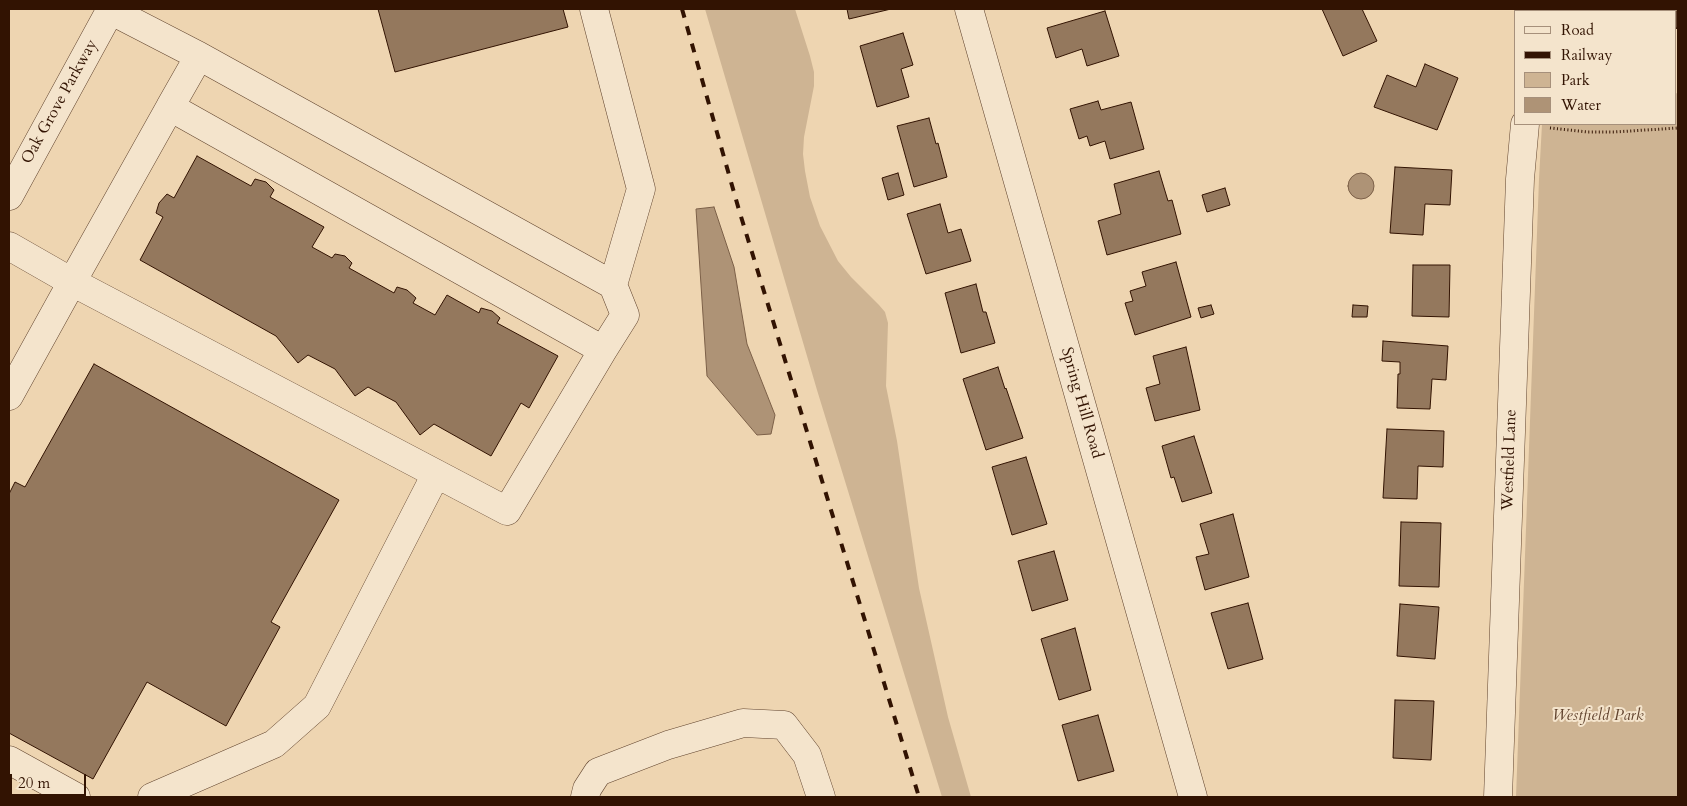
<!DOCTYPE html>
<html>
<head>
<meta charset="utf-8">
<style>
	body { margin:0 }
	#map { position:relative; width:1687px; height:806px; overflow:hidden; background:#eed5b1; font-family:Cardo,serif }
	canvas { display:block }
	.frame { position:absolute; inset:0; border:10px solid #321302; pointer-events:none }
	.legend { position:absolute; left:1514px; top:10px; width:162px; height:115px; box-sizing:border-box; background:#f4e4cc; border:1px solid #a6907b; margin:0; padding:6px 9px; list-style:none; font-size:15px; color:#321302 }
	.legend li { display:flex; align-items:center; gap:10px; height:25px }
	.legend b { width:25px; border:1px solid #a6907b }
	.scale { position:absolute; left:10px; top:774px; width:76px; height:22px; box-sizing:border-box; border:2px solid #321302; border-top:0; padding-left:6px; font-size:15px; line-height:18px; white-space:nowrap; color:#321302; -webkit-text-stroke:4px #f4e4cc; paint-order:stroke }
</style>
</head>
<body>
<div id="map">
<canvas width="1687" height="806"></canvas>
<div class="frame"></div>
<ul class="legend">
<li><b style="height:6px;background:#f4e4cc"></b>Road</li>
<li><b style="height:6px;background:#321302"></b>Railway</li>
<li><b style="height:14px;background:#ceb493"></b>Park</li>
<li><b style="height:14px;background:#ae9376"></b>Water</li>
</ul>
<div class="scale">20 m</div>
</div>
<script>
const g = document.querySelector('canvas').getContext('2d');
g.lineJoin = 'round';
function fillPath(path, color) { g.fillStyle = color; g.fill(path, 'evenodd'); }
const poly = rows => new Path2D(rows.map(r => 'M' + r).join(''));
function strokePath(path, color, width, dash) { g.strokeStyle = color; g.lineWidth = width; g.lineCap = dash ? 'butt' : 'round'; g.setLineDash(dash || []); g.stroke(path); }
function drawText(font, color, halo, rows, align = 'center') {
  g.font = font + ' Cardo,serif'; g.lineWidth = 4; g.setLineDash([]); g.textBaseline = 'middle'; g.strokeStyle = halo; g.fillStyle = color; for (const [text, x, y, turn = 0] of rows) {
    g.save(); g.translate(x, y); g.rotate((+turn || 0) * Math.PI / 180); g.textAlign = isNaN(turn) ? turn : align; if (halo) g.strokeText(text, 0, 0); g.fillText(text, 0, 0); g.restore();
  }
}
fillPath(poly([
	[705,9,795,9,810,56,814,72,814,86,804,137,803,154,805,171,810,197,820,226,838,261,851,277,879,305,885,312,888,323,886,386,897,441,919,588,948,717,971,797,942,797,817,390],
	[1676,93,1678,94,1678,797,1516,797,1539,179,1542,124,1676,124]
]), '#ceb493');
const water = poly([
	'1348 186a13 13 0 1 1 26 0a13 13 0 1 1-26 0Z',
	[714,207,734,267,747,344,775,415,771,434,757,435,707,376,696,209,714,207]
]);
fillPath(water, '#ae9376');
strokePath(water, '#7c6048', 1);
const building = poly([
	[378,9,563,9,568,27,395,72,378,9],
	[847,9,891,9,849,19,847,9],
	[1322,9,1362,9,1377,41,1343,56,1322,9],
	[1629,9,1678,9,1678,26,1676,29,1676,11,1628,11,1629,9],
	[1105,11,1119,56,1087,66,1082,49,1056,58,1047,28,1105,11],
	[903,33,913,65,901,69,909,97,877,107,860,46,903,33],
	[1425,64,1458,78,1437,130,1374,107,1387,75,1416,87,1425,64],
	[1098,101,1101,110,1131,102,1144,149,1110,159,1105,141,1090,146,1087,136,1079,139,1070,109,1098,101],
	[929,118,936,144,938,143,947,177,914,187,897,126,929,118],
	[197,156,251,186,255,179,266,182,274,190,270,197,324,227,312,247,332,258,335,254,345,256,352,263,349,268,394,293,397,287,407,290,416,298,413,303,435,315,447,295,479,313,481,308,492,311,500,318,497,323,558,356,529,408,521,403,491,456,434,424,420,435,396,402,368,387,355,396,335,369,308,355,298,363,276,336,140,260,163,217,156,213,159,203,167,194,174,198,197,156],
	[1395,167,1452,170,1450,205,1425,204,1423,235,1390,233,1395,167],
	[1159,171,1168,201,1172,200,1181,234,1107,255,1098,221,1121,214,1114,184,1159,171],
	[898,173,904,195,888,200,882,178,898,173],
	[1225,188,1230,205,1207,212,1202,195,1225,188],
	[940,204,948,233,961,229,971,261,926,274,907,214,940,204],
	[1176,262,1191,317,1135,335,1125,303,1133,301,1130,291,1146,286,1142,272,1176,262],
	[1413,265,1450,265,1449,317,1412,316,1413,265],
	[976,284,983,312,986,312,995,343,961,353,945,293,976,284],
	[1211,305,1214,314,1201,318,1198,308,1211,305],
	[1353,305,1368,306,1367,317,1352,317,1353,305],
	[1383,341,1448,346,1446,380,1432,379,1430,409,1397,408,1398,374,1400,374,1400,362,1382,361,1383,341],
	[1186,347,1200,410,1155,421,1146,388,1160,384,1153,356,1186,347],
	[94,364,339,500,271,622,280,627,226,726,147,682,93,779,9,733,9,494,15,482,25,487,94,364],
	[998,367,1005,389,1006,388,1023,438,986,450,963,379,998,367],
	[1387,429,1444,431,1443,467,1418,466,1417,499,1383,498,1387,429],
	[1194,436,1212,493,1182,502,1174,477,1171,478,1162,446,1194,436],
	[1026,457,1047,524,1012,535,992,467,1026,457],
	[1233,514,1249,577,1205,590,1196,557,1209,554,1200,524,1233,514],
	[1401,522,1441,523,1439,587,1399,586,1401,522],
	[1054,551,1068,600,1032,611,1018,561,1054,551],
	[1248,603,1263,659,1228,669,1211,613,1248,603],
	[1400,604,1439,607,1435,659,1397,656,1400,604],
	[1075,628,1091,690,1059,700,1041,639,1075,628],
	[1395,700,1434,701,1431,760,1393,758,1395,700],
	[1098,715,1114,771,1078,781,1062,725,1098,715]
]);
fillPath(building, '#94785d');
strokePath(building, '#321302', 1);
const minor = poly([
	[969,9,1193,797],
	[110,10,199,56,170,107,603,350,507,511,72,282,170,107],
	[1554,11,1555,9],
	[199,56,613,285,641,189,594,9],
	[9,196,111,9],
	[9,246,72,282,9,396],
	[603,350,625,315,613,285],
	[9,760,76,797],
	[152,797,274,744,317,706,436,474],
	[585,797,587,789,598,772,668,745,743,723,784,725,807,755,821,797],
	[1498,797,1520,179,1525,124]
]);
strokePath(minor, '#61442e', 29);
strokePath(poly([
	[1550,128,1588,132,1614,132,1678,128]
]), '#321302', 3, [1, 2.5]);
strokePath(minor, '#f4e4cc', 28);
strokePath(poly([
	[682,9,739,210,919,797]
]), '#321302', 4, [9, 9]);
drawText('16px', '#321302', '#f4e4cc', [
	["Oak Grove Parkway",60,102,-61],
	["Spring Hill Road",1081,403,74],
	["Westfield Lane",1510,460,-88]
]);
drawText('italic 16px', '#61432e', '#f4e4cc', [
	["Westfield Park",1598,716]
]);
</script>
</body>
</html>
